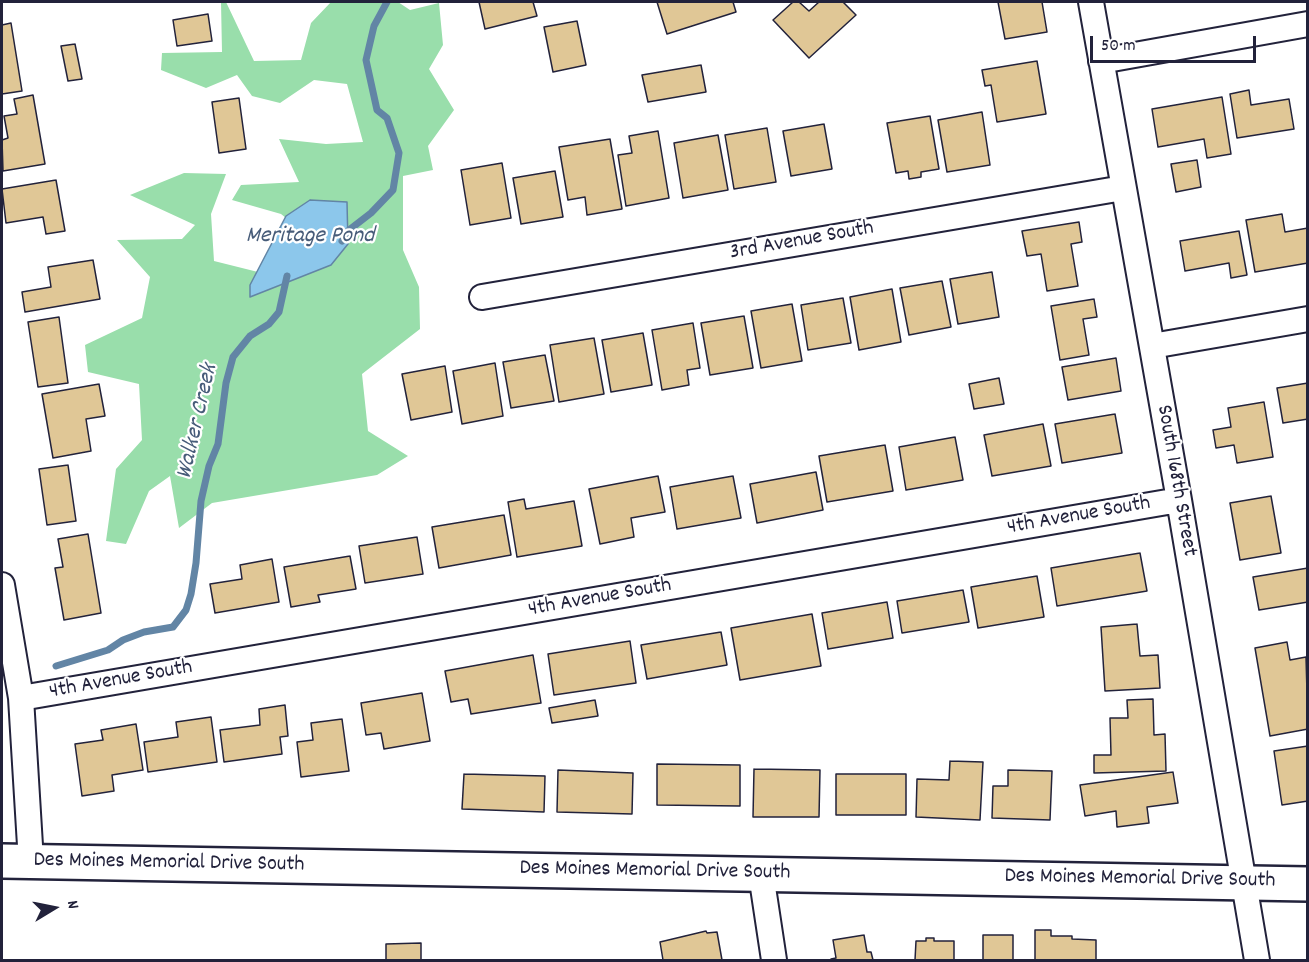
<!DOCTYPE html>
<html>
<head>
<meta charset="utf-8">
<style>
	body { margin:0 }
	#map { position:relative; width:1309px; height:962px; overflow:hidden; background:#fff; font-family:Dekko,sans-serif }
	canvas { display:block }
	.frame { position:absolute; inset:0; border:3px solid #22223b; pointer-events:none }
	.north { position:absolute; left:24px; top:878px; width:60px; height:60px; -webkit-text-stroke:4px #fff; paint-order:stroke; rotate:80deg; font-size:16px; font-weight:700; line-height:24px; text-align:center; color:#22223b }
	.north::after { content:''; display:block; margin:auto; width:21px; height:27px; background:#22223b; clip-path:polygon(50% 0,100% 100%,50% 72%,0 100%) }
	.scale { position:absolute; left:1090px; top:36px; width:166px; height:27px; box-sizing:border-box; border:3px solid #22223b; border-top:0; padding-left:8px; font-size:18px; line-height:21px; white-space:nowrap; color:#22223b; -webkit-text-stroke:4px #fff; paint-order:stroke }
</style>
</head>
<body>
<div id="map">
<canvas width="1309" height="962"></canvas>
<div class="frame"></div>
<div class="north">N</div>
<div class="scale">50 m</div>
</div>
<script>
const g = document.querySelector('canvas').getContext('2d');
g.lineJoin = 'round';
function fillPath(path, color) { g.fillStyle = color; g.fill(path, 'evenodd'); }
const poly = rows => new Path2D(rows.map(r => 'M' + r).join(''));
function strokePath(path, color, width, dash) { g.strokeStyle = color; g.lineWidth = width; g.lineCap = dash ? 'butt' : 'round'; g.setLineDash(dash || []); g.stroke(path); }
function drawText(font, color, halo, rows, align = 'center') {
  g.font = font + ' Dekko,sans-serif'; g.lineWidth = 4.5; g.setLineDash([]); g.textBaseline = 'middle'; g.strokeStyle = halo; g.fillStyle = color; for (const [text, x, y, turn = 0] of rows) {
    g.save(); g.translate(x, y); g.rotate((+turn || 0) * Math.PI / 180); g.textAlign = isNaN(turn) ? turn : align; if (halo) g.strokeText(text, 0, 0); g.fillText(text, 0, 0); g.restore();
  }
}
fillPath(poly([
	[221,2,226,2,254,61,301,60,311,23,331,2,398,2,410,10,439,3,443,45,429,69,454,110,428,146,433,170,403,176,403,250,419,287,420,329,362,374,368,431,408,456,377,475,212,503,179,528,170,476,149,491,126,544,106,541,116,469,142,440,139,384,88,372,85,345,142,318,150,277,117,240,182,239,195,225,130,195,184,173,226,174,211,214,214,261,270,275,317,243,281,214,232,200,241,185,299,182,279,139,326,144,363,142,347,84,314,80,280,103,252,96,237,75,206,88,161,70,162,53,222,52]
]), '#99deab');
const water = poly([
	[310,200,347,202,348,244,331,265,250,297,250,285,286,216,310,200]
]);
fillPath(water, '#8cc7eb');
strokePath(water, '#6285a5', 1.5);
strokePath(poly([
	[342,241,349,230,371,213,393,190,399,153,387,118,377,110,366,60,374,26,387,2],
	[56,666,108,650,123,640,144,632,173,627,186,610,191,594,196,563,201,501,209,466,218,444,226,383,233,357,250,336,269,324,279,312,287,276]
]), '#6285a5', 7);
const building = poly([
	[479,2,533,2,537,16,485,29,479,2],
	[657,2,733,2,736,12,667,34,657,2],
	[793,2,799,2,809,11,819,2,843,2,856,15,809,58,773,20,793,2],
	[998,2,1042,2,1047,32,1005,39,998,2],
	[208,14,212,41,177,46,173,20,208,14],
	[577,21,586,65,553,72,544,27,577,21],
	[11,23,22,91,2,94,2,25,11,23],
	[75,44,82,79,68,81,61,46,75,44],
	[1037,61,1046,114,997,122,991,85,985,86,982,70,1037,61],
	[701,65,706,92,648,102,642,75,701,65],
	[1249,90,1251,105,1289,99,1294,129,1237,138,1230,94,1249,90],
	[33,95,45,164,3,171,2,140,8,138,4,116,17,114,14,99,33,95],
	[1222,97,1231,154,1207,158,1204,139,1158,147,1152,109,1222,97],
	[239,98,246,149,219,153,212,102,239,98],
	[982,112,990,165,947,172,938,120,982,112],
	[930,116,939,169,921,172,921,177,909,179,908,171,896,173,887,123,930,116],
	[824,124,832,169,791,176,783,131,824,124],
	[767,128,776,182,734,189,725,135,767,128],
	[658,131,669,198,626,206,618,155,632,153,629,136,658,131],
	[718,135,728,190,683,198,674,143,718,135],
	[610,139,622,209,587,215,585,197,568,200,559,147,610,139],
	[1197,160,1201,187,1176,192,1171,164,1197,160],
	[502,163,511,218,470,225,461,170,502,163],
	[555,171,563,217,521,224,513,178,555,171],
	[56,180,65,231,46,234,43,217,6,223,2,189,56,180],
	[1282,214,1285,232,1308,228,1308,263,1255,272,1246,220,1282,214],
	[1079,222,1082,242,1071,244,1078,286,1047,291,1041,254,1027,256,1022,231,1079,222],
	[1239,231,1247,275,1231,278,1229,263,1185,271,1180,241,1239,231],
	[93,260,100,299,25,312,22,292,51,287,48,267,93,260],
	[992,272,999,317,958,324,950,279,992,272],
	[942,281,951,327,909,335,900,288,942,281],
	[892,289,901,342,859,350,850,297,892,289],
	[843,298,851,343,808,350,801,305,843,298],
	[1094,299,1097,317,1083,319,1089,355,1060,360,1051,306,1094,299],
	[792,304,802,361,761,368,751,311,792,304],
	[744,316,753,368,710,375,701,323,744,316],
	[59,317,68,383,38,387,28,322,59,317],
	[693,323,700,368,687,370,689,385,662,390,652,330,693,323],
	[643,333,652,385,611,392,602,340,643,333],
	[594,338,604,394,559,402,550,345,594,338],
	[545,355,554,401,511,408,503,362,545,355],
	[1116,358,1121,391,1068,400,1062,367,1116,358],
	[495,363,503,416,462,424,453,371,495,363],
	[445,366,452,412,411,420,402,374,445,366],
	[999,378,1004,404,974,409,969,384,999,378],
	[1308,383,1308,419,1283,423,1277,388,1308,383],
	[99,384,105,416,86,419,91,451,53,458,42,394,99,384],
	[1264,402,1273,457,1237,463,1234,445,1216,448,1213,430,1231,427,1228,408,1264,402],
	[1115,414,1122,453,1062,463,1055,424,1115,414],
	[1043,424,1051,466,992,476,984,435,1043,424],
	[955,437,963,480,906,490,899,447,955,437],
	[885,445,893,491,827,502,819,456,885,445],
	[68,465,76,521,47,525,39,469,68,465],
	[816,472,823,510,757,523,750,484,816,472],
	[658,476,665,512,631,518,634,537,600,544,589,489,658,476],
	[733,476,741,518,677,529,670,487,733,476],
	[1271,496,1281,553,1240,560,1230,503,1271,496],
	[524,499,526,509,574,501,582,546,517,557,508,502,524,499],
	[504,515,511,555,439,568,432,527,504,515],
	[88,534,101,613,64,620,55,568,63,567,58,539,88,534],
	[417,537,423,574,365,583,359,546,417,537],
	[1140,553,1147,591,1057,606,1051,568,1140,553],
	[350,556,356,589,318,595,320,602,291,607,284,567,350,556],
	[272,559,279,602,215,613,210,584,242,579,240,565,272,559],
	[1308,568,1308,602,1259,610,1253,577,1308,568],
	[1037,576,1044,617,978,628,971,587,1037,576],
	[963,590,969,622,902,633,897,601,963,590],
	[887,602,893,638,828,649,822,613,887,602],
	[812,614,821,666,740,680,731,628,812,614],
	[1137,624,1140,656,1158,655,1160,688,1105,691,1101,627,1137,624],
	[721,632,727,665,647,679,641,645,721,632],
	[630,641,636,683,554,695,548,654,630,641],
	[1287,642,1290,660,1306,657,1308,729,1270,736,1255,648,1287,642],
	[533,655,541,703,471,714,468,699,451,702,445,671,533,655],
	[422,693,430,741,384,749,381,733,366,735,361,703,422,693],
	[1153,699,1154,735,1165,734,1166,771,1094,773,1094,755,1111,755,1110,718,1128,718,1127,700,1153,699],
	[595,700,598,716,552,723,549,708,595,700],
	[285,705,288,736,280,737,282,754,224,762,220,730,260,725,259,709,285,705],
	[211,717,217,762,148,772,144,742,178,737,176,722,211,717],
	[342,719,349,771,301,777,297,742,313,740,311,723,342,719],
	[136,724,143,770,112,775,114,791,82,796,75,744,103,740,101,730,136,724],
	[1308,746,1308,801,1282,805,1274,751,1308,746],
	[950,761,983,762,980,820,916,817,917,779,949,780,950,761],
	[657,764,740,765,740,806,657,805,657,764],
	[754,769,820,770,819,817,753,817,754,769],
	[558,770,633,773,632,814,557,812,558,770],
	[1008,770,1052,771,1050,820,992,818,993,786,1008,786,1008,770],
	[1173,772,1178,803,1147,807,1149,823,1117,827,1116,811,1085,816,1080,785,1173,772],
	[464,774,545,776,544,812,462,809,464,774],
	[836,774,906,774,906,815,836,815,836,774],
	[1035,930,1051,930,1051,936,1072,936,1072,939,1096,940,1096,960,1035,960,1035,930],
	[706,931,707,933,717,932,722,960,663,960,660,942,706,931],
	[864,935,867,952,871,952,873,960,831,960,831,959,836,958,833,940,864,935],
	[983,935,1013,935,1013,960,983,960,983,935],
	[926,938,934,938,934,941,954,941,954,960,915,960,916,941,926,941,926,938],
	[421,943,421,960,386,960,386,944,421,943]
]);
fillPath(building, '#e0c796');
strokePath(building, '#22223b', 1.5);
const street = poly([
	[1091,2,1179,500,1257,960],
	[1101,61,1308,24],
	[482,297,1123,188],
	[1152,346,1308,319],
	[2,585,21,698,31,862],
	[21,698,1179,500],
	[761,874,774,960]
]);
const secondary = poly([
	[2,861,1308,884]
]);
strokePath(street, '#22223b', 28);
strokePath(secondary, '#22223b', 38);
strokePath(street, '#fff', 24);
strokePath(secondary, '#fff', 33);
drawText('22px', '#22223b', '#fff', [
	["3rd Avenue South",802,242,-10],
	["South 168th Street",1175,481,80],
	["4th Avenue South",1079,517,-10],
	["4th Avenue South",600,599,-10],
	["4th Avenue South",121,681,-10],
	["Des Moines Memorial Drive South",169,864,1],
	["Des Moines Memorial Drive South",655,872,1],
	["Des Moines Memorial Drive South",1140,880,1]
]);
drawText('italic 24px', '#475c79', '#fff', [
	["Meritage Pond",310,238],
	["Walker Creek",199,422,-77]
]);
</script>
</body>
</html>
